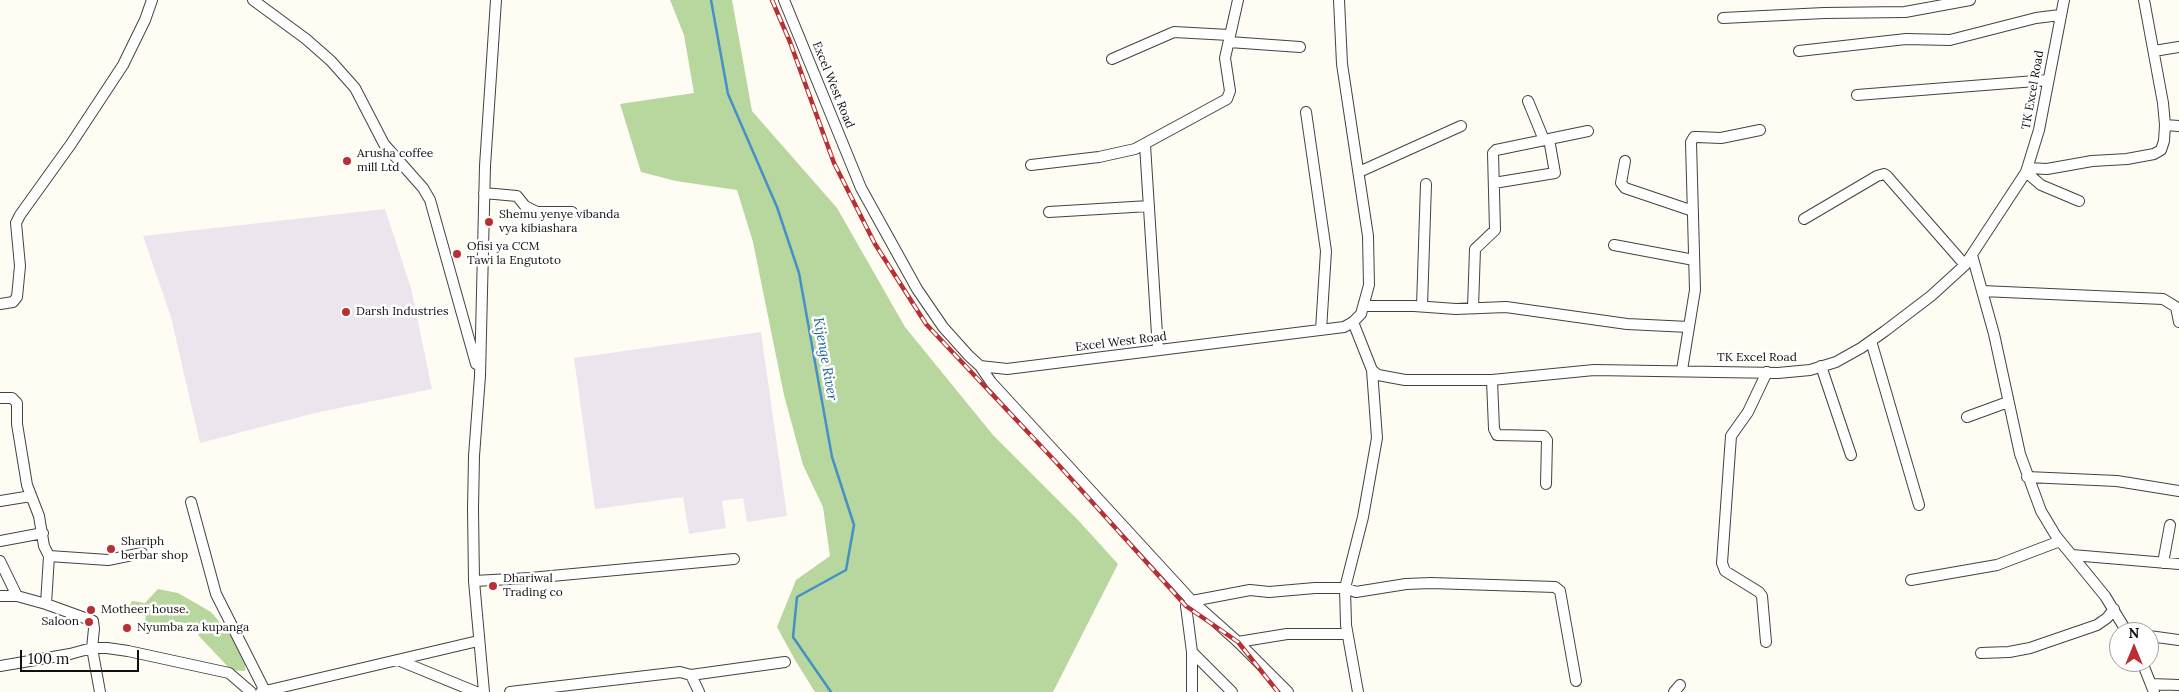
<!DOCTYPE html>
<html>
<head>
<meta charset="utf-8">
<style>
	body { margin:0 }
	#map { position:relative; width:2179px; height:692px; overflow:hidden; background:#fefcf3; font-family:Lora,serif }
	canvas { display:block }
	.north { position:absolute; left:2109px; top:622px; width:50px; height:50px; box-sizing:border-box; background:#fff; border:1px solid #9f9f9f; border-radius:50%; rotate:0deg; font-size:14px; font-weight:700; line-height:20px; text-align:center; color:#101010 }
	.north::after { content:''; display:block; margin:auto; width:18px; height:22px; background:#b92f32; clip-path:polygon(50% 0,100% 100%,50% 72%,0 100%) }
	.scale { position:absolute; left:20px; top:650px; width:119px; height:22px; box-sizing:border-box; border:2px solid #101010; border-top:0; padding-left:6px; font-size:15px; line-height:18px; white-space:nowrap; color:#101010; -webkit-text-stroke:4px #fff; paint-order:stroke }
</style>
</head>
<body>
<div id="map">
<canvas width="2179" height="692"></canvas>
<div class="north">N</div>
<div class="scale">100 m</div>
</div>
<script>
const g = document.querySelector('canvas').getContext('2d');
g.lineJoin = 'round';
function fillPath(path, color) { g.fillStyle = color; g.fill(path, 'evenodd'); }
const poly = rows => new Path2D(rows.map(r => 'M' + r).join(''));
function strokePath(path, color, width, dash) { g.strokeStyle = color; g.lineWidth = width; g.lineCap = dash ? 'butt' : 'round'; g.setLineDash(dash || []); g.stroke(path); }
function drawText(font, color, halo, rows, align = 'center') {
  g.font = font + ' Lora,serif'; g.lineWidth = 5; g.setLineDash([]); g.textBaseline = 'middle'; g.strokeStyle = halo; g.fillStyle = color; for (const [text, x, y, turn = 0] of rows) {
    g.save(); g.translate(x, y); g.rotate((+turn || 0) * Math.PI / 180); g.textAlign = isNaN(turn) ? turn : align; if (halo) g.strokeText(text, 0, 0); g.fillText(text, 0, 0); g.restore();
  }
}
fillPath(poly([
	[385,209,411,288,432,389,315,413,200,443,171,317,143,236],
	[761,332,787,516,747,522,743,498,722,501,726,528,689,534,683,497,595,509,574,358]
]), '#ede5ed');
fillPath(poly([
	[670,0,732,0,752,111,837,208,905,327,993,435,1078,520,1118,564,1053,692,815,692,795,660,777,627,796,580,830,556,823,507,803,465,784,395,753,242,737,190,676,181,641,172,620,104,694,93,684,35],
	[158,589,178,593,211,612,246,653,245,671,231,670,198,635,204,628,192,624,170,621,169,631,143,628,146,616,126,613,132,601,145,603]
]), '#b7d79e');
strokePath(poly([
	[711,0,728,94,777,207,799,273,832,457,854,525,846,570,797,597,793,637,831,692]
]), '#4590c6', 2.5);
const minor = poly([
	[253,0,306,39,331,61,355,88,384,144,423,188,430,200,476,364],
	[784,0,861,188,917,289,943,327,969,356,980,366,1007,369,1344,327,1353,322,1361,314,1369,285,1368,236,1342,64,1339,0],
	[1723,18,1824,13,1905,12,1970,0],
	[1229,42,1300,47],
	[1799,51,1906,39,1950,40,2036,18,2060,15],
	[2154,51,2179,47],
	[1112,59,1174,32,1229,35],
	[1857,95,2048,80],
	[1528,101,1544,140],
	[1306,112,1326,251,1321,330],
	[2165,125,2179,126],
	[1145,145,1158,350],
	[1625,161,1621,183,1625,188,1693,211],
	[1031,165,1099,157,1135,149,1227,99,1230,91,1225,58,1238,0],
	[2028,168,2047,169,2092,161,2127,159,2154,154,2161,150,2164,141,2165,125,2163,103,2144,0],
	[1359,172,1461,126],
	[2026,172,2041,185,2079,201],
	[1494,183,1555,173,1549,139],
	[484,193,517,196,525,206,537,212,572,212],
	[1049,212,1149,206],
	[1804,219,1877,176,1884,174,1887,176,1965,265],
	[1614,245,1694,260],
	[1972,255,1994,334,2020,454,2041,511,2056,536,2105,596,2127,632],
	[1982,291,2163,299,2176,307,2179,322],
	[0,304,13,302,17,297,20,266,16,223,20,215,71,144,123,65,145,20,152,0],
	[1365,306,1414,306,1456,309,1506,307,1627,324,1689,327],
	[1422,306,1426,184],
	[1473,308,1475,249,1495,230,1493,153,1496,150,1588,131],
	[1353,322,1372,370,1378,375,1405,380,1492,380,1594,370,1778,373,1810,370,1836,362,1861,348,1885,331,1931,296,1965,265,2026,172,2039,130,2064,0],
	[1871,341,1919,505],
	[980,366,991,382,1192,601,1238,642,1288,692],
	[1821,366,1851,455],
	[1682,370,1695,290,1691,142,1694,137,1697,137,1721,138,1760,130],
	[1492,380,1494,429,1497,435,1544,436,1547,440,1546,484],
	[0,398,12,398,17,403,17,424,27,485,39,516,44,546,49,556,108,560,142,553],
	[1967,417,2008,402],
	[2027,477,2117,481,2179,491],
	[0,501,31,496],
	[191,502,216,594,265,691],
	[0,541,43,533],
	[2072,555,2179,564],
	[0,561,17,596],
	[2163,563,2170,525],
	[1911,580,1997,565,2060,541],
	[474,581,530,578,734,559],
	[0,596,17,596,46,604,93,621,94,629,92,648,100,692],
	[1192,601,1250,590,1269,592,1315,588,1345,588,1356,592,1406,584,1431,583,1555,587,1560,591,1576,681],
	[46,604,49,556],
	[1186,606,1192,652,1192,692],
	[2149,636,2179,640],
	[1238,642,1287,634,1347,634],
	[1766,642,1762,596,1759,592,1725,571,1722,563,1731,436,1748,412,1767,372],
	[1192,652,1232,692],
	[1981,653,2009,652,2030,648,2097,625,2107,618,2114,609],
	[398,660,476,692],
	[2142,662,2154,692],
	[0,666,70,654,92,648,107,648,128,651,229,673,251,692],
	[691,675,785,662],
	[2151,684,2179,685],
	[261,692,478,641],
	[484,692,474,581,473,509,474,456,480,376,485,166,496,0],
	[510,692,680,672,691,675,699,692],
	[1358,692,1346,625,1345,588,1363,517,1377,438,1372,370],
	[1674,692,1680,685]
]);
strokePath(minor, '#434343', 12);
strokePath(minor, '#fff', 10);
const rail = poly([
	[772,0,790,42,834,163,875,244,926,324,1055,461,1186,606,1238,642,1278,692]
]);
strokePath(rail, '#b92f32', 4.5);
strokePath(rail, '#fff', 2.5, [8]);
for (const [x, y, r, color] of [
	[347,161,5,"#b92f32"],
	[489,222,5,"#b92f32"],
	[457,254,5,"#b92f32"],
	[346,312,5,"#b92f32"],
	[111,549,5,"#b92f32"],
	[493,586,5,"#b92f32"],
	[91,610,5,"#b92f32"],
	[89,622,5,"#b92f32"],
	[127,628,5,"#b92f32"]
]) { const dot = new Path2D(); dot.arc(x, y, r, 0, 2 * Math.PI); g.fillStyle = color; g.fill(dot); strokePath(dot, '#fff', 2); }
drawText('12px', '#101010', '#fff', [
	["Excel West Road",833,85,68],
	["TK Excel Road",2033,90,-80],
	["Excel West Road",1121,342,-7],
	["TK Excel Road",1757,358]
]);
drawText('12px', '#101010', '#fff', [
	["Arusha coffee",357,154],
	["mill Ltd",357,168],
	["Shemu yenye vibanda",499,215],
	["vya kibiashara",499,229],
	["Ofisi ya CCM",467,247],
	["Tawi la Engutoto",467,261],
	["Darsh Industries",356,312],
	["Shariph",121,542],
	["berbar shop",121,556],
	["Dhariwal",503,579],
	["Trading co",503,593],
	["Motheer house.",101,610],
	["Saloon",79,622,"right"],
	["Nyumba za kupanga",137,628]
], 'left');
drawText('italic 14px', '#1f639b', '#fff', [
	["Kijenge River",825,359,80]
]);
</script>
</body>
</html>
